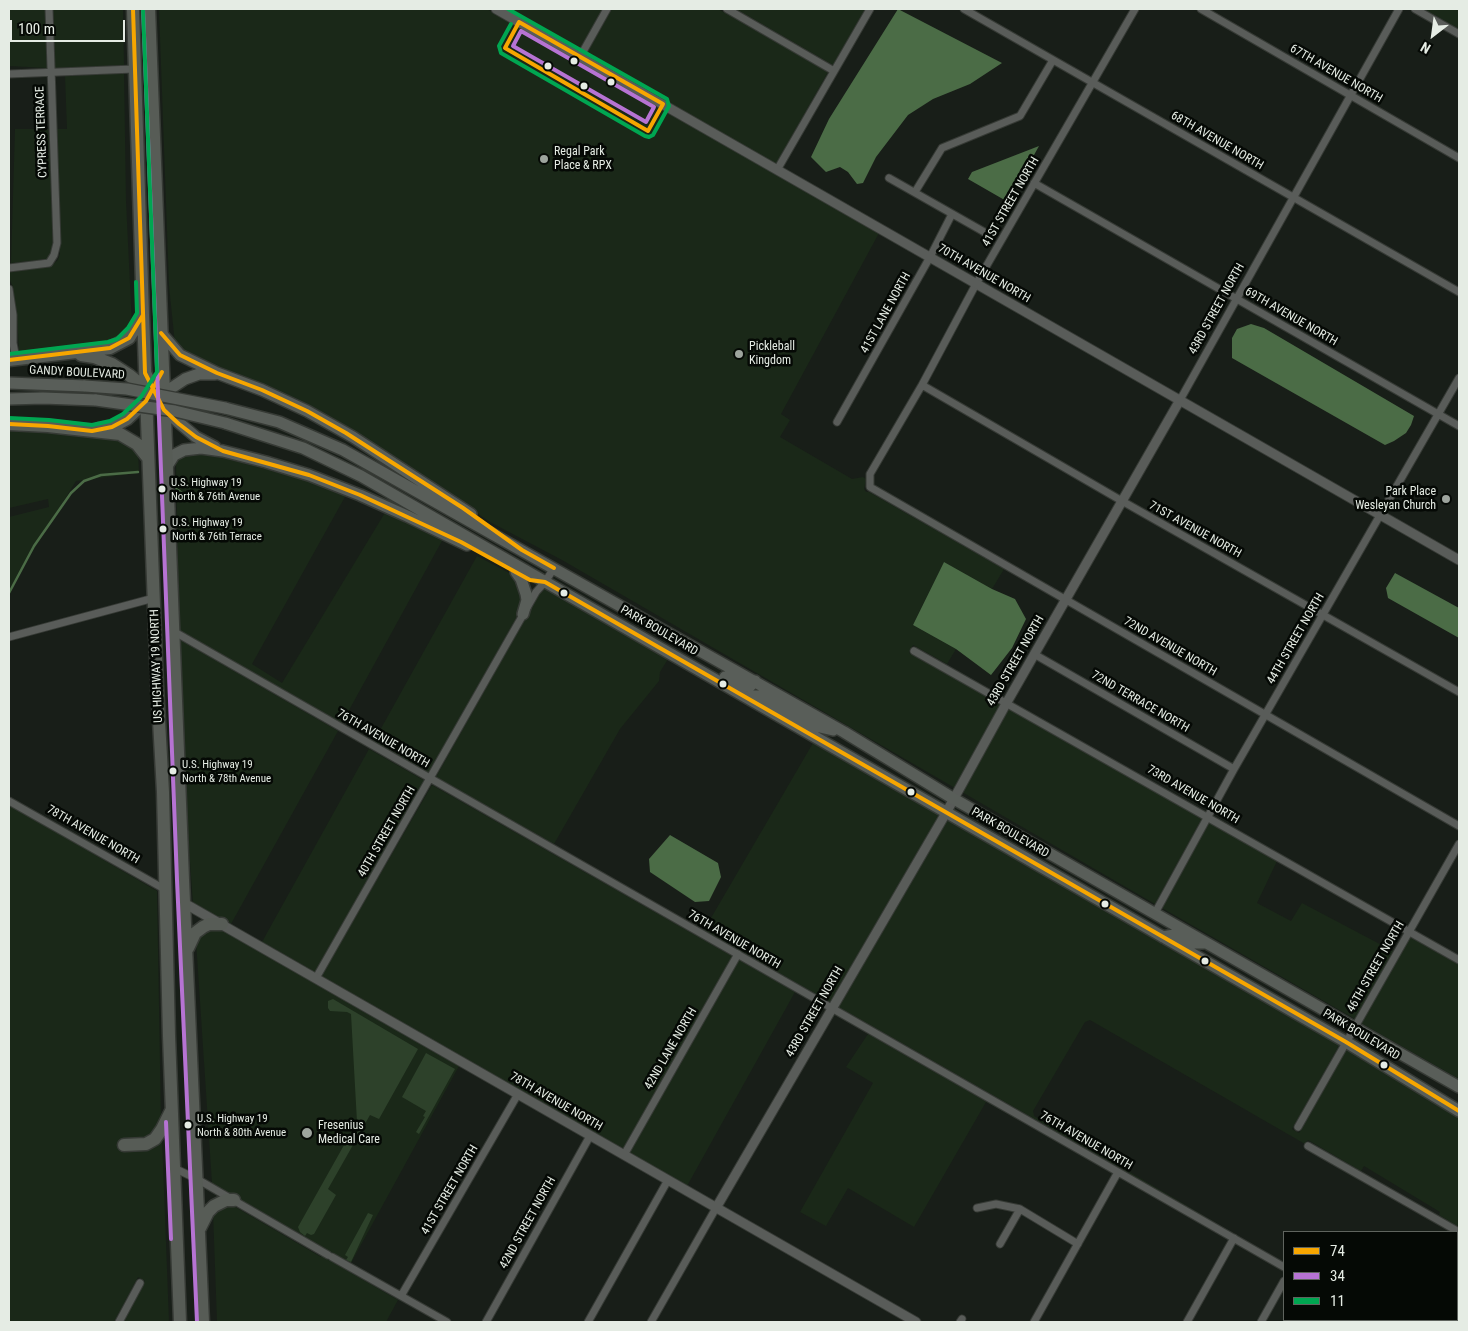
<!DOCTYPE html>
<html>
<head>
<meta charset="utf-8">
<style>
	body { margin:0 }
	#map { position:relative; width:1468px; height:1331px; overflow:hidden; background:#181e18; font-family:"Roboto Condensed",sans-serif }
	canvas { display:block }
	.frame { position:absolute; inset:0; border:10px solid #e5ece4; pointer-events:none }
	.legend { position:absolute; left:1283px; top:1231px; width:175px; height:90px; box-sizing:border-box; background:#050905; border:1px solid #5f645e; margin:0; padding:6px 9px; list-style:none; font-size:15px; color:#e5ece4 }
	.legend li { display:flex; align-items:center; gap:10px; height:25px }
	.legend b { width:25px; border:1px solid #5f645e }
	.north { position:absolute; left:1408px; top:10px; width:50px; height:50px; -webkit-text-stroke:4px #050905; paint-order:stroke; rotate:210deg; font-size:14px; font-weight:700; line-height:20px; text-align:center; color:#e5ece4 }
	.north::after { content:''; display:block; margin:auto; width:18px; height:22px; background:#e5ece4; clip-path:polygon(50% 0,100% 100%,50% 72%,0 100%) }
	.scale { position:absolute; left:10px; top:20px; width:115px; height:22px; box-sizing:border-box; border:2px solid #e5ece4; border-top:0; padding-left:6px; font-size:15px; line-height:18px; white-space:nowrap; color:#e5ece4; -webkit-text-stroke:4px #050905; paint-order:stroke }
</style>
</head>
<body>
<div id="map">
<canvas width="1468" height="1331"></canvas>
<div class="frame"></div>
<ul class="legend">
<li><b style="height:6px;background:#f7a600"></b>74</li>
<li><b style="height:6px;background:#b673d3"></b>34</li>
<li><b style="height:6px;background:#00a651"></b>11</li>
</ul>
<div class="north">N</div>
<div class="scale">100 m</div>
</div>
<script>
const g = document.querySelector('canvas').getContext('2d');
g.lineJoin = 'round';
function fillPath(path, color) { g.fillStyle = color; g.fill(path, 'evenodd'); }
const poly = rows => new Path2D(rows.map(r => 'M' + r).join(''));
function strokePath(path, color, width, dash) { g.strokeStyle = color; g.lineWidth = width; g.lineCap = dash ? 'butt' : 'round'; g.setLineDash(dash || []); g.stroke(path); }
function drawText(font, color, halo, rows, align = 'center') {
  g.font = font + ' "Roboto Condensed",sans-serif'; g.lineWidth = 5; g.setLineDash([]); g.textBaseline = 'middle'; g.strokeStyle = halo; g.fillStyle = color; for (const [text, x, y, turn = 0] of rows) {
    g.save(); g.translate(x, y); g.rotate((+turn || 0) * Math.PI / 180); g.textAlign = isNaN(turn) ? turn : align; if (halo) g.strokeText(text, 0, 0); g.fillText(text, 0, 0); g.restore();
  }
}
fillPath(poly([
	[9,9,45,9,47,68,9,66],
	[53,9,123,9,124,65,55,68],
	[159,9,487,9,879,233,781,414,790,420,780,437,852,479,863,477,866,479,864,489,866,492,869,492,1004,569,992,589,944,562,913,625,956,649,947,664,913,645,909,653,1001,704,955,788,562,560,490,522,465,505,224,371,183,351,175,344,169,286],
	[505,9,603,9,579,51],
	[612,9,718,9,828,72,776,164,586,55],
	[736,9,865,9,833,65],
	[1424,9,1459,9,1459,29],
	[124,73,126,201,132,326,123,337,103,344,19,352,17,314,13,287,9,278,10,272,50,267,58,260,60,254,57,129,67,129,65,76],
	[15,129,49,129,53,243,51,254,47,259,11,263],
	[9,428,119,439,138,453,139,473,76,481,9,590,9,517,49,507,48,499,9,508],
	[189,454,217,456,317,483,346,495,252,664,282,683,386,511,443,539,342,723,179,630,176,464,180,457],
	[477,556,513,575,517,581,522,600,519,613,429,773,374,741],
	[545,588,668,659,660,672,659,681,620,729,554,844,436,777,539,594],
	[180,640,338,731,231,924,193,903,182,754],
	[1008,708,1202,818,1155,904,962,792],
	[813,743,940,815,830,1002,704,930],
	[369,749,425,781,315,972,262,942],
	[432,785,795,992,687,1186,321,976],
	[9,805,157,891,161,1122,159,1127,145,1140,120,1141,120,1149,145,1148,162,1137,169,1322,123,1322,145,1281,138,1277,114,1322,9,1322],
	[947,819,1340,1044,1292,1129,1299,1133,1347,1048,1459,1116,1459,1227,1439,1215,1440,1212,1364,1166,1361,1171,1308,1140,1305,1144,1090,1020,1085,1022,1033,1111,1034,1116,1227,1229,837,1006],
	[1209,822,1277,861,1257,903,1291,921,1302,903,1393,951,1355,1019,1162,908],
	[220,928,459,1066,351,1263,331,1252,327,1259,398,1300,386,1322,217,1322,213,1212,216,1209,232,1205,321,1257,326,1249,212,1183,196,941,205,931],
	[1410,937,1459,965,1459,1079,1361,1023],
	[868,1034,1031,1127,986,1102,914,1227,848,1188,826,1226,800,1212,873,1083,846,1067]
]), '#1a2818');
fillPath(poly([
	[333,999,418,1049,379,1119,370,1115,328,1189,336,1195,314,1234,311,1235,307,1233,305,1236,300,1232,298,1227,357,1122,351,1014,347,1012,330,1011,328,1008,328,1001],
	[426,1053,455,1069,419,1134,416,1132,425,1117,423,1116,426,1111,402,1097],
	[368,1213,373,1215,351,1262,346,1260,348,1257,345,1255]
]), '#2d412a');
fillPath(poly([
	[898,9,1002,63,970,84,933,99,908,115,876,157,863,183,857,184,848,172,840,167,826,172,811,157,829,119],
	[1039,146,1008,202,968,179,972,172],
	[1251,324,1264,328,1276,335,1414,416,1411,425,1406,433,1394,441,1385,445,1232,358,1232,338,1237,329],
	[944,562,992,589,1015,599,1026,619,1012,648,991,675,956,649,913,625],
	[1395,573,1459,608,1459,638,1388,598,1386,588],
	[670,835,718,863,721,877,709,901,695,902,650,872,649,859]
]), '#4b6c46');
strokePath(poly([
	[174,487,191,500],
	[9,593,34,546,71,493,84,481,101,475,138,472]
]), '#4b6c46', 2.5);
const minor = poly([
	[727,9,834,71],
	[964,9,1459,292],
	[1135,9,976,284,922,385,870,474,870,487,1459,826],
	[1201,9,1459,158],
	[1415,9,1459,34],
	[580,57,607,9],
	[9,74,134,69],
	[777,170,870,9],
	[889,178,986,233],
	[1034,183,1459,426],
	[915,192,942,148,1020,116,1053,60],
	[9,268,49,263,54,255,57,243,49,9],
	[9,289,13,315,13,343,16,359],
	[922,385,1122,501,1459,692],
	[1180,400,1399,9],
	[837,422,930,257,952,214],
	[173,631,1284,1267],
	[9,637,154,598],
	[914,651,1459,960],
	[1034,654,1234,769],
	[9,801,166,890],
	[1155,913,1234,769,1459,378],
	[316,978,536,592,545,582,554,568],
	[1298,1127,1459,844],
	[1308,1146,1459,1232],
	[624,1155,738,954],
	[174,1168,197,1179,328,1255],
	[977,1208,996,1204,1020,1209,1078,1244],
	[1000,1244,1020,1209],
	[332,1257,447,1322],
	[401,1296,518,1094],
	[1457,1311,1459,1306],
	[1377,1320,1381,1322],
	[119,1322,140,1283],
	[486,1322,590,1136],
	[588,1322,668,1180],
	[651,1322,716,1208],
	[960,1322,962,1319],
	[1034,1322,1118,1172],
	[1187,1322,1234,1238],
	[1261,1322,1284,1281],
	[1450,1322,1452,1320]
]);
const tertiary = poly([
	[496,9,1459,560],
	[184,903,916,1322],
	[716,1208,946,813,1007,702,1180,400]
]);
const primary = poly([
	[161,333,180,355,217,373,262,390,307,411,353,437,471,514],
	[146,374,164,410,196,437,215,447],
	[9,383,85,386],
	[158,397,185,379,199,374,215,374],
	[9,399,43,398,96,400],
	[225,408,279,422,343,450,844,732,954,799,1459,1087],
	[225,423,303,448,361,476,1346,1042,1459,1111],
	[167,466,174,455,184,450,201,448,223,451,266,462,309,475,360,495,407,516,467,545],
	[516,572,521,579,526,594,527,600,523,614],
	[725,677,743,685,750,686,755,681],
	[750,696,759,696,765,699,811,725,833,730],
	[1163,937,1174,935,1192,943,1203,943]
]);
const trunk = poly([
	[133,9,143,315,157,685,163,792,169,1036,180,1322],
	[149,9,183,880,203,1322],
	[81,355,94,357,112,364,129,375,146,389,148,394],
	[9,360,110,348,129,338,143,315],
	[9,424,48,426,120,434,137,444,148,458],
	[99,429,112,427,127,419,147,400],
	[188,948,195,933,203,927,209,924,222,924],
	[124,1145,146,1144,155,1139,162,1129,171,1111],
	[200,1228,208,1212,214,1206,226,1200,234,1200]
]);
strokePath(minor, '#363a35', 9);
strokePath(tertiary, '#363a35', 11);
strokePath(primary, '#363a35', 14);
strokePath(trunk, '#363a35', 15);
strokePath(minor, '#595c59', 7);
strokePath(tertiary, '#595c59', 9);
strokePath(primary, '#595e59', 11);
strokePath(trunk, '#575c56', 12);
const primaryBridge = poly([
	[85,386,127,389,225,408],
	[96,400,175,411,225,423]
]);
strokePath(primaryBridge, '#363a35', 14, []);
strokePath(primaryBridge, '#595e59', 11);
strokePath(poly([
	[133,9,145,373,164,410,179,424,196,437,223,451,309,475,360,495,461,542,530,580,545,582,1346,1042,1459,1111],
	[519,22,663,104,648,131,505,48,519,22],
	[161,333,180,355,217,373,262,390,307,411,346,433,463,508,522,550,554,568],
	[9,360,110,348,129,338,143,315],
	[9,424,48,426,92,431,112,427,127,419,146,401,162,372]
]), '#f7a600', 4);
strokePath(poly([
	[143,9,177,880,197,1322],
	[521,31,654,107,646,122,513,46,521,31],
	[166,1122,171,1239]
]), '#b673d3', 4);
strokePath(poly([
	[508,9,667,99,669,106,653,135,649,137,645,136,501,53,499,46,511,24],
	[9,354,108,342,117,339,128,328,137,313,136,282],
	[9,418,49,420,92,425,110,421,123,414,141,397,157,372,143,9]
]), '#00a651', 4);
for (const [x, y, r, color] of [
	[574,61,4.5,"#e5ece4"],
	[548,66,4.5,"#e5ece4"],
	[611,82,4.5,"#e5ece4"],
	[584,86,4.5,"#e5ece4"],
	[544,159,5,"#9da49d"],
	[739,354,5,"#9da49d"],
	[162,489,4.5,"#e5ece4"],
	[1446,499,5,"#9da49d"],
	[163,529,4.5,"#e5ece4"],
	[564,593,4.5,"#e5ece4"],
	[723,684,4.5,"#e5ece4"],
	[173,771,4.5,"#e5ece4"],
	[911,792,4.5,"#e5ece4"],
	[1105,904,4.5,"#e5ece4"],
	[1205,961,4.5,"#e5ece4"],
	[1384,1065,4.5,"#e5ece4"],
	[188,1125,4.5,"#e5ece4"],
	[307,1133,6,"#9da49d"]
]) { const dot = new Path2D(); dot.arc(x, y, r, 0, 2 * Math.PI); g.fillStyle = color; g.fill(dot); strokePath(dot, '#050905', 2); }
drawText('11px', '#e5ece4', '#050905', [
	["U.S. Highway 19",171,483],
	["North & 76th Avenue",171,497],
	["U.S. Highway 19",172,523],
	["North & 76th Terrace",172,537],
	["U.S. Highway 19",182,765],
	["North & 78th Avenue",182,779],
	["U.S. Highway 19",197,1119],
	["North & 80th Avenue",197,1133]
], 'left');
drawText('12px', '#e5ece4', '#050905', [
	["67TH AVENUE NORTH",1336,74,30],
	["CYPRESS TERRACE",42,132,-92],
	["68TH AVENUE NORTH",1217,141,30],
	["41ST STREET NORTH",1011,202,-60],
	["70TH AVENUE NORTH",984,274,30],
	["43RD STREET NORTH",1217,309,-61],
	["41ST LANE NORTH",886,313,-61],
	["69TH AVENUE NORTH",1291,317,30],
	["GANDY BOULEVARD",77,373,3],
	["71ST AVENUE NORTH",1195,530,29],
	["PARK BOULEVARD",659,631,30],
	["44TH STREET NORTH",1296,639,-60],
	["72ND AVENUE NORTH",1170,647,30],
	["43RD STREET NORTH",1016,661,-60],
	["US HIGHWAY 19 NORTH",157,666,-92],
	["72ND TERRACE NORTH",1140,702,30],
	["76TH AVENUE NORTH",383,739,30],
	["73RD AVENUE NORTH",1193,795,30],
	["40TH STREET NORTH",387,832,-60],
	["PARK BOULEVARD",1010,833,30],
	["78TH AVENUE NORTH",93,835,30],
	["76TH AVENUE NORTH",734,940,30],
	["46TH STREET NORTH",1376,967,-60],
	["43RD STREET NORTH",815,1012,-60],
	["PARK BOULEVARD",1361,1035,31],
	["42ND LANE NORTH",671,1049,-60],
	["78TH AVENUE NORTH",556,1102,30],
	["76TH AVENUE NORTH",1086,1141,30],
	["41ST STREET NORTH",450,1190,-60],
	["42ND STREET NORTH",528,1223,-61]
]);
drawText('12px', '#e5ece4', '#050905', [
	["Regal Park",554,152],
	["Place & RPX",554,166],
	["Pickleball",749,347],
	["Kingdom",749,361],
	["Park Place",1436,492,"right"],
	["Wesleyan Church",1436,506,"right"],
	["Fresenius",318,1126],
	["Medical Care",318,1140]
], 'left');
</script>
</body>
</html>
